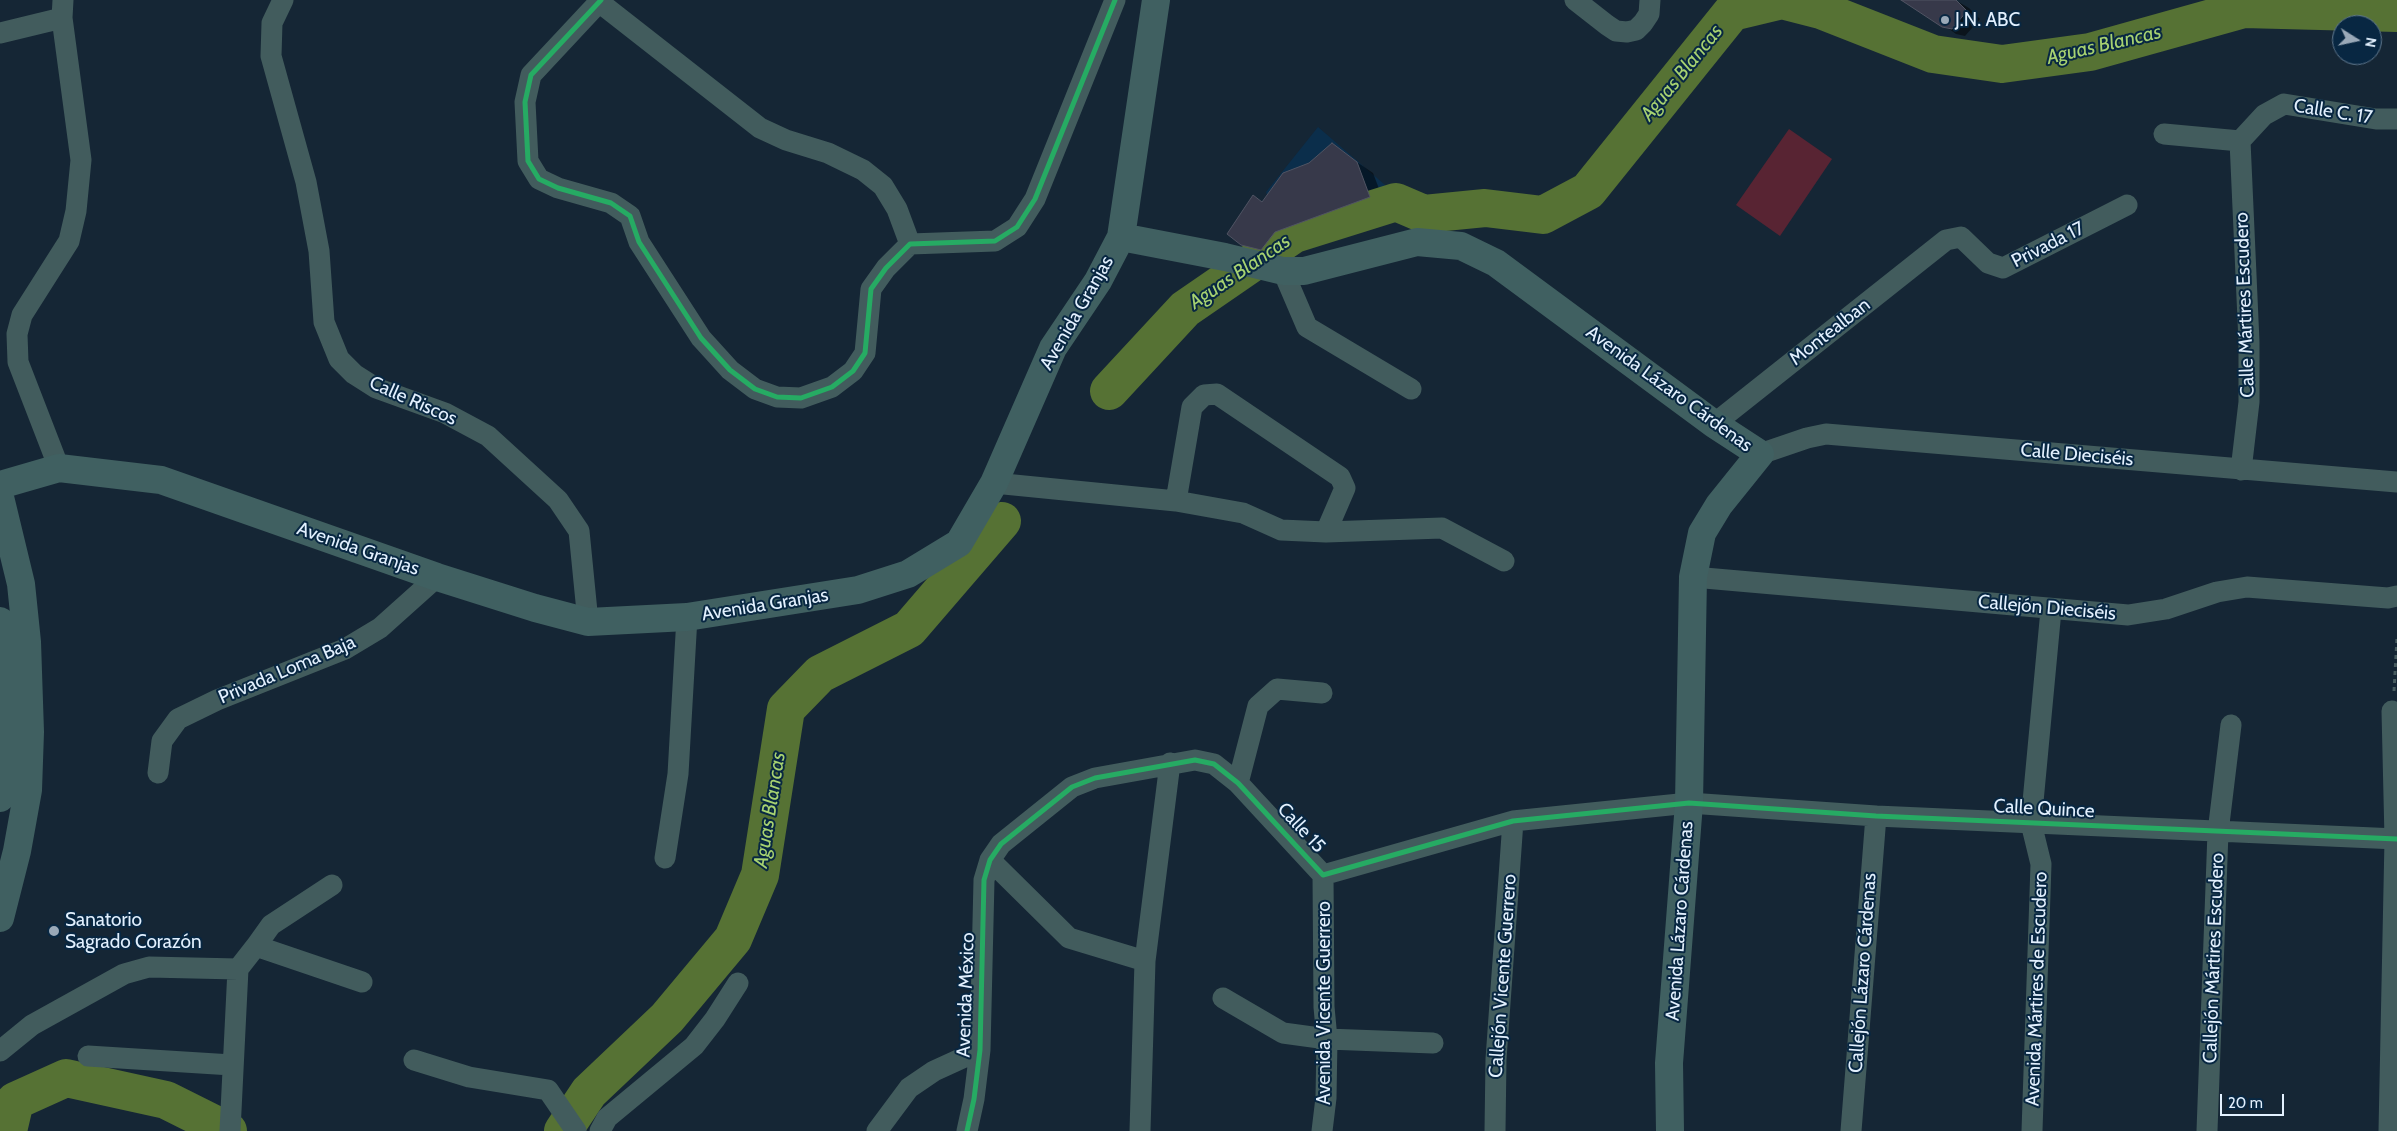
<!DOCTYPE html>
<html>
<head>
<meta charset="utf-8">
<style>
	body { margin:0 }
	#map { position:relative; width:2397px; height:1131px; overflow:hidden; background:#152635; font-family:Cabin,sans-serif }
	canvas { display:block }
	.north { position:absolute; left:2332px; top:15px; width:50px; height:50px; box-sizing:border-box; background:#082742; border:1px solid #5f778d; border-radius:50%; rotate:100deg; font-size:14px; font-weight:700; line-height:20px; text-align:center; color:#e2f0fe }
	.north::after { content:''; display:block; margin:auto; width:18px; height:22px; background:#9aa9b8; clip-path:polygon(50% 0,100% 100%,50% 72%,0 100%) }
	.scale { position:absolute; left:2220px; top:1094px; width:64px; height:22px; box-sizing:border-box; border:2px solid #e2f0fe; border-top:0; padding-left:6px; font-size:15px; line-height:18px; white-space:nowrap; color:#e2f0fe; -webkit-text-stroke:4px #082742; paint-order:stroke }
</style>
</head>
<body>
<div id="map">
<canvas width="2397" height="1131"></canvas>
<div class="north">N</div>
<div class="scale">20 m</div>
</div>
<script>
const g = document.querySelector('canvas').getContext('2d');
g.lineJoin = 'round';
function fillPath(path, color) { g.fillStyle = color; g.fill(path, 'evenodd'); }
const poly = rows => new Path2D(rows.map(r => 'M' + r).join(''));
function strokePath(path, color, width, dash) { g.strokeStyle = color; g.lineWidth = width; g.lineCap = dash ? 'butt' : 'round'; g.setLineDash(dash || []); g.stroke(path); }
function drawText(font, color, halo, rows, align = 'center') {
  g.font = font + ' Cabin,sans-serif'; g.lineWidth = 4; g.setLineDash([]); g.textBaseline = 'middle'; g.strokeStyle = halo; g.fillStyle = color; for (const [text, x, y, turn = 0] of rows) {
    g.save(); g.translate(x, y); g.rotate((+turn || 0) * Math.PI / 180); g.textAlign = isNaN(turn) ? turn : align; if (halo) g.strokeText(text, 0, 0); g.fillText(text, 0, 0); g.restore();
  }
}
fillPath(poly([
	[1318,127,1392,191,1281,234,1266,192]
]), '#0b2e4b');
fillPath(poly([
	[1789,129,1832,159,1780,236,1736,205]
]), '#582433');
fillPath(poly([
	[1910,0,1955,0,1969,8,1980,19,1965,36,1956,34],
	[1332,145,1373,173,1386,207,1292,241,1278,258,1259,254,1241,244,1253,197,1263,202]
]), '#0007');
strokePath(poly([
	[1109,391,1185,309,1294,234,1396,202,1424,214,1485,208,1543,215,1588,191,1732,12,1782,0,1821,10,1933,54,2002,64,2090,52,2244,9,2397,13],
	[8,1131,15,1101,66,1078,166,1100,228,1131],
	[563,1131,589,1092,667,1018,733,939,760,875,786,709,820,674,909,629,1002,521]
]), '#567234', 38);
const building = poly([
	[1901,0,1956,0,1967,11,1952,29,1942,27,1901,0],
	[1332,143,1357,162,1370,197,1275,232,1261,250,1241,245,1227,234,1253,195,1262,202,1283,173,1309,163,1332,143]
]);
fillPath(building, '#37394a');
strokePath(building, '#505463', 1);
strokePath(poly([
	[2394,691,2397,638]
]), '#485c60', 3, [4, 4]);
strokePath(poly([
	[283,0,272,23,271,56,306,182,319,251,324,322,339,359,354,374,376,388,445,413,488,436,558,500,579,531,588,622],
	[601,0,531,75,525,102,528,161,539,179,558,188,611,203,630,216,639,242,701,338,730,370,755,389,777,397,801,398,832,387,853,371,865,353,871,289,886,268,910,244,995,241,1017,227,1035,199,1115,0],
	[1575,0,1607,25,1616,31,1627,32,1636,30,1643,23,1649,14,1650,0],
	[599,2,760,128,786,140,828,153,863,170,883,186,897,209,910,244],
	[0,33,62,18],
	[2164,134,2240,141],
	[2240,141,2249,342,2249,402,2241,470],
	[2240,141,2264,115,2284,104,2376,119,2397,119],
	[1283,271,1307,327,1411,389],
	[1714,424,1946,240,1961,237,1988,263,2003,268,2127,205],
	[1760,454,1807,438,1826,434,2397,482],
	[59,468,18,362,17,334,22,315,69,241,76,211,81,160,62,18,63,0],
	[994,483,1176,501,1243,513,1281,530,1326,532,1442,528,1504,561],
	[1176,501,1192,407,1204,395,1217,394,1340,477,1345,488,1326,532],
	[1693,577,2128,615,2166,609,2217,592,2247,587,2388,598,2397,596],
	[158,773,162,741,178,719,217,700,345,649,380,628,437,577],
	[1238,783,1258,706,1277,689,1322,693],
	[665,858,678,774,687,617],
	[990,860,1069,938,1145,961],
	[256,946,271,925,332,885],
	[238,969,256,946,362,982],
	[1223,998,1283,1033,1327,1039,1433,1043],
	[0,1051,32,1025,124,974,149,967,238,969],
	[88,1056,232,1065],
	[414,1060,469,1077,548,1090,576,1131],
	[230,1131,238,969],
	[600,1131,607,1118,694,1046,715,1019,738,983],
	[877,1131,909,1088,934,1071,980,1050],
	[967,1131,974,1099,980,1050,984,880,990,860,1001,844,1072,787,1095,778,1195,760,1214,764,1238,783,1323,875,1513,821,1689,803,1876,816,2397,839],
	[1140,1131,1145,961,1170,763],
	[1322,1131,1326,1098,1327,1039,1324,1007,1323,875],
	[1495,1131,1496,1059,1513,821],
	[1851,1131,1876,816],
	[2032,1131,2041,864,2031,823,2051,610],
	[2207,1131,2218,832,2231,725],
	[2389,1131,2395,839,2392,711]
]), '#425c5d', 21);
strokePath(poly([
	[1121,237,1225,257,1283,271,1304,271,1417,242,1461,246,1496,263,1714,424,1760,454,1719,505,1702,533,1693,577,1689,803,1669,1063,1670,1131],
	[0,485,59,468,161,480,437,577,535,608,588,622,687,617,858,590,908,574,959,543,994,483,1053,348,1098,281,1121,237,1156,0],
	[0,497,21,584,27,642,30,732,28,790,17,851,0,918],
	[0,621,5,655,7,726,4,781,0,798]
]), '#406061', 28);
strokePath(poly([
	[601,0,531,75,525,102,528,161,539,179,558,188,611,203,630,216,639,242,701,338,730,370,755,389,777,397,801,398,832,387,853,371,865,353,871,289,886,268,910,244,995,241,1017,227,1035,199,1115,0],
	[967,1131,974,1099,980,1050,984,880,990,860,1001,844,1072,787,1095,778,1195,760,1214,764,1238,783,1323,875,1513,821,1689,803,1876,816,2397,839]
]), '#26ab63', 5);
for (const [x, y, r, color] of [
	[1945,20,5,"#9aa9b8"],
	[54,931,6,"#9aa9b8"]
]) { const dot = new Path2D(); dot.arc(x, y, r, 0, 2 * Math.PI); g.fillStyle = color; g.fill(dot); strokePath(dot, '#082742', 2); }
drawText('19px', '#e2f0fe', '#082742', [
	["J.N. ABC",1955,20],
	["Sanatorio",65,920],
	["Sagrado Corazón",65,942]
], 'left');
drawText('19px', '#e2f0fe', '#082742', [
	["Calle C. 17",2333,112,9],
	["Privada 17",2048,245,-27],
	["Calle Mártires Escudero",2245,305,-92],
	["Avenida Granjas",1077,313,-60],
	["Montealban",1830,332,-38],
	["Avenida Lázaro Cárdenas",1669,389,36],
	["Calle Riscos",413,401,24],
	["Calle Dieciséis",2077,455,5],
	["Avenida Granjas",358,549,19],
	["Avenida Granjas",765,605,-9],
	["Callejón Dieciséis",2047,608,5],
	["Privada Loma Baja",287,670,-23],
	["Calle Quince",2044,809,3],
	["Calle 15",1301,828,47],
	["Avenida Lázaro Cárdenas",1680,921,-86],
	["Callejón Mártires Escudero",2214,958,-88],
	["Callejón Lázaro Cárdenas",1863,973,-86],
	["Callejón Vicente Guerrero",1503,976,-86],
	["Avenida Mártires de Escudero",2037,989,-88],
	["Avenida México",966,995,-88],
	["Avenida Vicente Guerrero",1324,1003,-90]
]);
drawText('italic 20px', '#a7d271', '#082742', [
	["Aguas Blancas",2104,45,-13],
	["Aguas Blancas",1682,73,-51],
	["Aguas Blancas",1240,272,-34],
	["Aguas Blancas",770,810,-81]
]);
</script>
</body>
</html>
